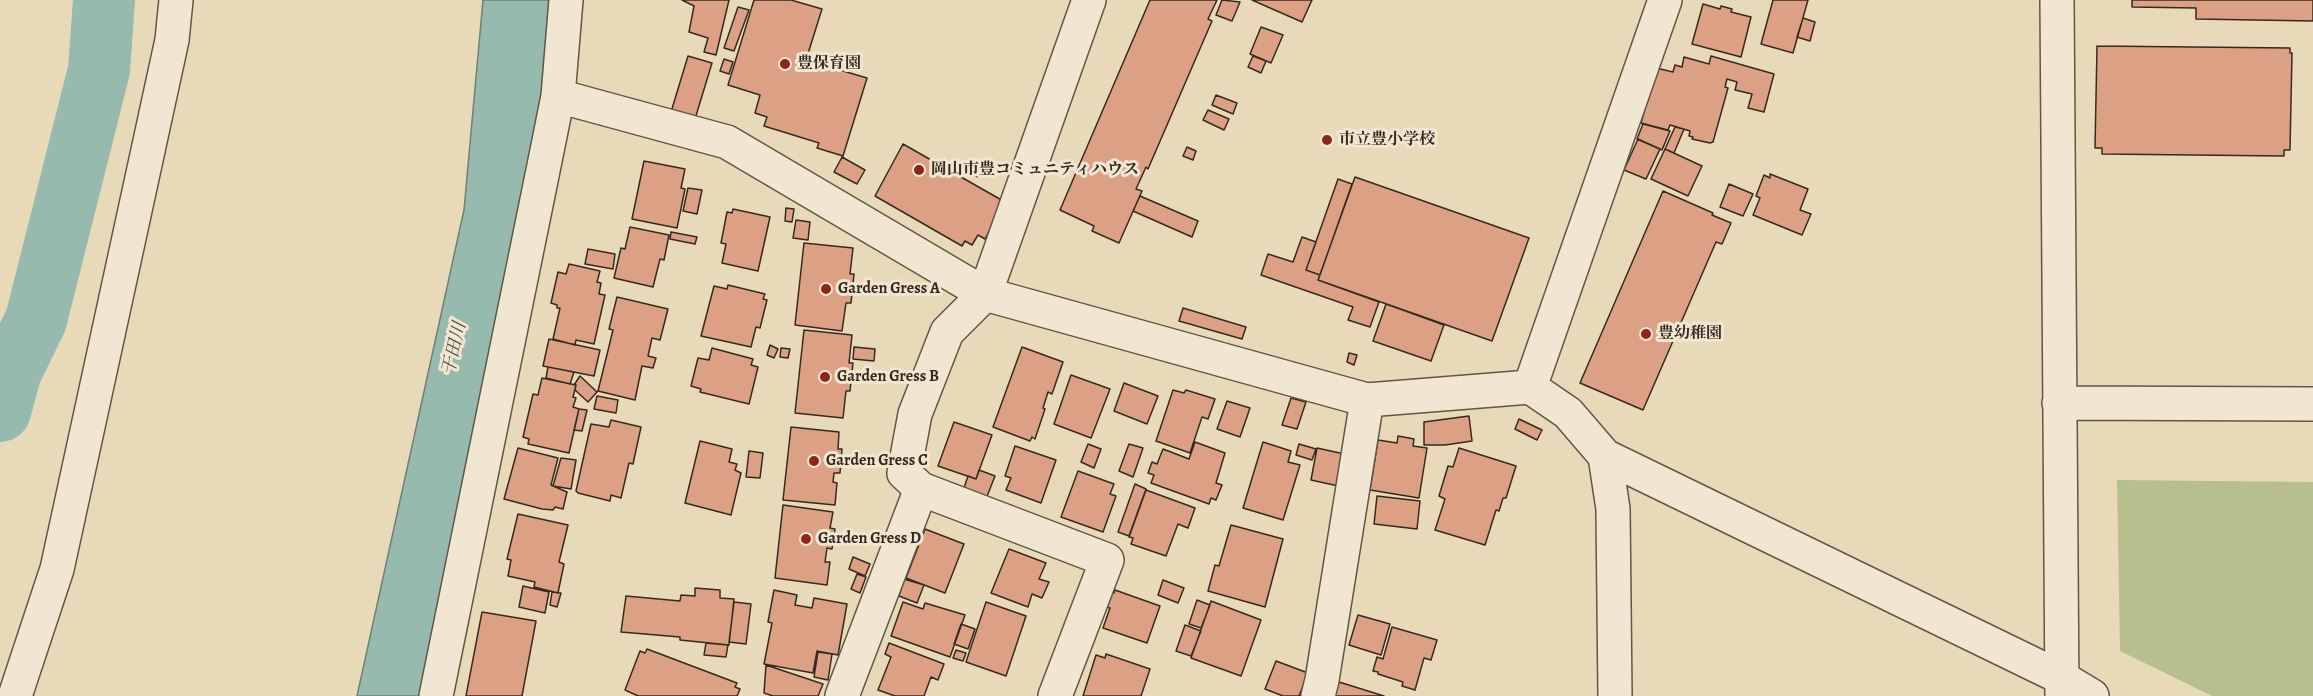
<!DOCTYPE html>
<html>
<head>
<meta charset="utf-8">
<style>
	body { margin:0 }
	canvas { display:block; background:#e8d9b9 }
</style>
</head>
<body>
<canvas width="2313" height="696"></canvas>
<script>
const g = document.querySelector('canvas').getContext('2d');
g.lineJoin = 'round';
function fillPath(path, color) { g.fillStyle = color; g.fill(path, 'evenodd'); }
const poly = rows => new Path2D(rows.map(r => 'M' + r).join(''));
function strokePath(path, color, width, dash) { g.strokeStyle = color; g.lineWidth = width; g.lineCap = dash ? 'butt' : 'round'; g.setLineDash(dash || []); g.stroke(path); }
function drawText(font, color, halo, rows, align = 'center') {
  g.font = font + ' Alegreya,"Noto Serif JP",serif'; g.lineWidth = 6; g.setLineDash([]); g.textBaseline = 'middle'; g.strokeStyle = halo; g.fillStyle = color; for (const [text, x, y, turn = 0] of rows) {
    g.save(); g.translate(x, y); g.rotate((+turn || 0) * Math.PI / 180); g.textAlign = isNaN(turn) ? turn : align; if (halo) g.strokeText(text, 0, 0); g.fillText(text, 0, 0); g.restore();
  }
}
fillPath(poly([
	[2117,480,2313,482,2313,696,2212,696,2120,651]
]), '#b8bf8e');
const water = poly([
	[483,0,555,0,535,216,430,696,357,696,464,210,483,0]
]);
fillPath(water, '#97baaf');
strokePath(water, '#708076', 1.5);
strokePath(poly([
	[0,411,11,371,36,320,99,70,104,0]
]), '#97baaf', 62);
const building = poly([
	[682,0,729,0,716,55,704,52,708,38,689,32,694,6,682,0],
	[754,0,791,0,822,9,806,60,867,78,843,156,817,148,819,143,764,126,767,117,755,113,760,95,728,85,754,0],
	[1150,0,1217,0,1208,19,1212,21,1148,169,1146,167,1136,189,1142,191,1119,243,1092,231,1094,226,1060,210,1150,0],
	[1222,0,1240,2,1232,21,1216,15,1222,0],
	[1252,0,1312,0,1302,22,1252,0],
	[1773,0,1808,0,1793,53,1761,44,1773,0],
	[2132,0,2313,0,2313,21,2196,19,2196,8,2132,7,2132,0],
	[1703,4,1720,9,1721,6,1732,9,1731,12,1751,17,1741,57,1692,44,1703,4],
	[738,7,749,10,734,51,724,48,738,7],
	[1803,18,1815,22,1810,41,1797,37,1803,18],
	[1261,27,1283,35,1271,63,1250,54,1261,27],
	[2097,46,2290,48,2290,53,2292,53,2290,150,2284,150,2284,156,2102,154,2102,148,2095,148,2097,46],
	[688,56,712,63,695,119,671,112,688,56],
	[1253,56,1266,61,1261,73,1248,67,1253,56],
	[1711,56,1774,74,1764,112,1748,108,1752,94,1735,90,1737,82,1727,79,1725,87,1728,88,1713,142,1710,143,1692,139,1693,137,1689,136,1690,131,1670,125,1668,130,1641,123,1656,68,1673,72,1675,65,1682,67,1684,57,1709,64,1711,56],
	[724,59,733,62,729,74,720,71,724,59],
	[1216,95,1237,103,1233,114,1212,105,1216,95],
	[1208,110,1229,119,1224,130,1203,120,1208,110],
	[1643,124,1670,131,1662,150,1637,139,1643,124],
	[1675,127,1684,129,1674,153,1665,149,1675,127],
	[1638,139,1660,149,1646,179,1624,170,1638,139],
	[903,144,1005,202,985,239,978,235,972,245,965,241,962,246,875,196,903,144],
	[1187,147,1196,151,1193,160,1183,156,1187,147],
	[1665,149,1702,166,1688,196,1651,179,1665,149],
	[842,157,865,170,857,184,834,172,842,157],
	[644,161,685,169,681,188,685,189,677,228,632,219,644,161],
	[973,161,983,167,978,177,967,171,973,161],
	[1770,174,1808,189,1800,210,1811,214,1802,235,1753,215,1760,198,1756,196,1764,175,1770,178,1770,174],
	[1355,177,1529,238,1492,341,1318,280,1355,177],
	[1338,179,1352,184,1320,275,1306,270,1338,179],
	[1729,184,1753,194,1743,216,1720,207,1729,184],
	[688,188,702,190,697,214,683,211,688,188],
	[1663,191,1713,213,1712,215,1731,223,1722,244,1716,242,1643,410,1580,383,1663,191],
	[1140,196,1198,221,1192,237,1133,211,1140,196],
	[786,208,794,209,792,222,785,221,786,208],
	[733,209,770,217,758,271,722,263,726,244,721,243,727,212,732,213,733,209],
	[796,220,810,222,808,240,793,238,796,220],
	[630,227,669,235,664,260,660,259,653,287,614,278,621,248,625,249,630,227],
	[671,232,697,237,695,244,670,239,671,232],
	[1302,237,1316,242,1306,270,1320,275,1318,280,1379,302,1370,327,1348,320,1353,307,1261,275,1268,254,1293,262,1302,237],
	[804,243,853,248,850,274,854,274,851,303,846,303,842,331,795,325,804,243],
	[588,249,615,254,613,269,585,264,588,249],
	[569,264,600,271,597,282,601,283,599,294,605,295,594,344,576,340,575,345,553,339,560,308,557,308,557,305,551,303,558,272,566,274,569,264],
	[728,285,765,294,763,299,767,300,760,328,756,327,751,347,701,336,714,286,727,289,728,285],
	[617,297,668,309,660,340,652,338,648,356,656,358,653,368,642,366,635,400,598,391,613,330,609,329,617,297],
	[1386,304,1444,325,1431,361,1373,341,1386,304],
	[1183,308,1246,327,1242,339,1179,321,1183,308],
	[804,330,852,335,849,363,853,363,850,391,846,391,843,418,795,413,804,330],
	[549,339,600,350,594,376,543,366,549,339],
	[770,345,778,349,774,358,767,355,770,345],
	[854,347,875,349,874,361,853,359,854,347],
	[1022,347,1063,362,1052,394,1048,392,1043,408,1045,409,1035,439,1032,437,1030,441,993,427,1022,347],
	[712,348,753,359,751,365,758,367,749,404,700,392,701,389,691,386,698,358,709,360,712,348],
	[781,348,790,349,788,358,780,357,781,348],
	[1349,353,1357,355,1354,365,1347,362,1349,353],
	[548,367,574,372,570,384,546,378,548,367],
	[1071,375,1110,389,1091,438,1054,424,1071,375],
	[580,376,597,392,588,402,575,390,576,385,574,385,580,376],
	[542,378,576,385,573,397,576,398,573,407,579,409,569,453,528,444,529,439,523,437,533,394,538,395,542,378],
	[1124,383,1158,396,1147,424,1114,411,1124,383],
	[1173,390,1184,393,1186,390,1215,399,1208,419,1202,417,1190,453,1156,441,1173,390],
	[597,396,618,400,616,413,594,409,597,396],
	[1291,398,1306,402,1297,429,1282,425,1291,398],
	[1227,401,1250,408,1240,437,1217,429,1227,401],
	[579,409,587,410,582,431,574,430,579,409],
	[1469,416,1472,441,1445,445,1424,445,1424,422,1469,416],
	[1519,419,1542,430,1537,440,1515,429,1519,419],
	[611,420,641,427,633,464,629,463,621,498,611,495,610,501,578,493,576,491,591,424,609,427,611,420],
	[954,422,992,435,976,479,938,466,954,422],
	[791,427,839,432,838,449,842,449,840,473,834,473,833,482,837,483,835,505,783,500,791,427],
	[1398,436,1414,439,1413,446,1427,448,1419,498,1370,490,1378,440,1397,443,1398,436],
	[700,441,732,449,729,462,737,464,735,470,741,473,731,515,685,503,700,441],
	[1195,442,1225,453,1216,483,1222,485,1216,500,1211,498,1209,504,1151,483,1154,475,1148,473,1152,462,1157,464,1163,449,1189,459,1195,442],
	[1263,442,1291,451,1288,462,1300,465,1283,520,1243,508,1263,442],
	[1088,444,1101,449,1094,468,1081,462,1088,444],
	[1129,444,1143,448,1133,477,1119,471,1129,444],
	[1299,444,1316,449,1312,460,1296,455,1299,444],
	[1015,446,1056,460,1041,503,1006,490,1011,478,1005,476,1015,446],
	[518,448,558,458,551,485,567,492,563,509,555,507,553,510,542,509,504,499,518,448],
	[1317,448,1349,455,1343,487,1311,480,1317,448],
	[1459,448,1516,466,1506,498,1503,498,1499,511,1496,510,1485,545,1435,530,1445,499,1439,496,1448,466,1453,467,1459,448],
	[749,451,763,453,760,478,746,477,749,451],
	[561,458,576,460,571,489,553,486,561,458],
	[979,470,995,476,986,499,963,491,968,476,976,479,979,470],
	[1078,471,1114,484,1110,494,1116,496,1103,532,1061,517,1078,471],
	[1135,484,1146,489,1129,536,1118,532,1135,484],
	[1146,490,1195,508,1188,528,1178,524,1166,556,1131,544,1133,538,1129,537,1146,490],
	[1377,496,1420,501,1417,529,1374,524,1377,496],
	[783,505,833,512,830,528,835,529,832,549,827,548,825,562,830,562,827,585,775,578,783,505],
	[518,514,568,525,559,562,564,564,558,593,534,587,535,582,508,576,511,560,507,559,518,514],
	[1231,525,1283,539,1265,607,1208,591,1215,565,1219,566,1231,525],
	[925,529,964,544,945,593,906,578,925,529],
	[1009,549,1046,563,1039,579,1049,582,1042,598,1032,594,1028,607,991,593,1009,549],
	[853,557,870,564,865,576,849,569,853,557],
	[857,574,866,577,860,593,851,589,857,574],
	[904,579,924,585,917,603,899,596,904,579],
	[1163,580,1184,588,1178,603,1158,595,1163,580],
	[523,586,549,592,545,613,519,607,523,586],
	[695,588,720,590,720,598,734,599,729,645,680,640,680,637,621,632,626,596,680,601,681,595,695,596,695,588],
	[774,590,797,595,795,605,812,608,814,598,847,604,838,655,817,651,813,673,764,664,772,623,768,622,774,590],
	[1115,590,1160,606,1147,643,1103,628,1110,608,1102,606,1108,591,1114,593,1115,590],
	[552,592,561,593,557,607,550,605,552,592],
	[1197,600,1210,605,1201,628,1189,624,1197,600],
	[1211,601,1261,620,1241,676,1191,658,1211,601],
	[734,602,751,604,746,644,729,642,734,602],
	[903,602,923,609,925,603,965,615,950,657,891,636,903,602],
	[986,602,1026,616,1006,676,966,662,986,602],
	[482,612,536,621,522,696,466,696,482,612],
	[1358,615,1390,624,1381,655,1349,645,1358,615],
	[961,624,975,629,968,649,954,644,961,624],
	[1185,625,1201,631,1191,656,1176,651,1185,625],
	[1392,627,1437,640,1431,660,1424,658,1415,690,1402,686,1403,682,1378,674,1378,672,1373,671,1377,657,1383,659,1392,627],
	[706,643,728,645,726,657,704,655,706,643],
	[889,643,944,664,938,680,931,677,924,696,895,696,878,690,891,657,885,654,889,643],
	[647,649,737,683,735,687,740,689,737,696,638,696,625,690,640,651,645,653,647,649],
	[956,650,966,653,963,661,953,658,956,650],
	[818,652,832,654,828,680,814,677,818,652],
	[1106,654,1150,669,1141,696,1083,696,1096,655,1105,658,1106,654],
	[1276,661,1308,673,1299,696,1283,696,1265,689,1276,661],
	[766,665,823,684,818,696,773,696,764,693,766,665],
	[1339,682,1384,696,1334,696,1339,682]
]);
fillPath(building, '#dca184');
strokePath(building, '#362a20', 1.5);
const minor = poly([
	[2057,0,2062,696],
	[558,96,727,142,985,294,1367,400,1530,387,1568,413,1605,456,2062,678,2092,696],
	[1530,387,1665,0],
	[2059,403,2313,404],
	[1605,456,1613,509,1615,696],
	[921,489,904,473,915,414,947,332,985,294,1089,0],
	[15,696,57,569,172,40,176,0],
	[436,696,549,141,558,96,566,0],
	[842,696,921,489,1107,560,1055,696],
	[1318,696,1322,680,1367,400]
]);
strokePath(minor, '#625646', 36);
strokePath(minor, '#f0e6d2', 33);
for (const [x, y, r, color] of [
	[785,64,6,"#8f2418"],
	[1327,140,6,"#8f2418"],
	[919,170,6,"#8f2418"],
	[826,289,6,"#8f2418"],
	[1646,334,6,"#8f2418"],
	[825,377,6,"#8f2418"],
	[814,461,6,"#8f2418"],
	[806,539,6,"#8f2418"]
]) { const dot = new Path2D(); dot.arc(x, y, r, 0, 2 * Math.PI); g.fillStyle = color; g.fill(dot); strokePath(dot, '#f0e6d2', 2); }
drawText('bold 16px', '#362a20', '#f0e6d2', [
	["豊保育園",797,64],
	["市立豊小学校",1339,140],
	["岡山市豊コミュニティハウス",931,170],
	["Garden Gress A",838,289],
	["豊幼稚園",1658,334],
	["Garden Gress B",837,377],
	["Garden Gress C",826,461],
	["Garden Gress D",818,539]
], 'left');
drawText('italic 18px', '#4e4e44', '#f0e6d2', [
	["干田川",455,349,-77]
]);
</script>
</body>
</html>
